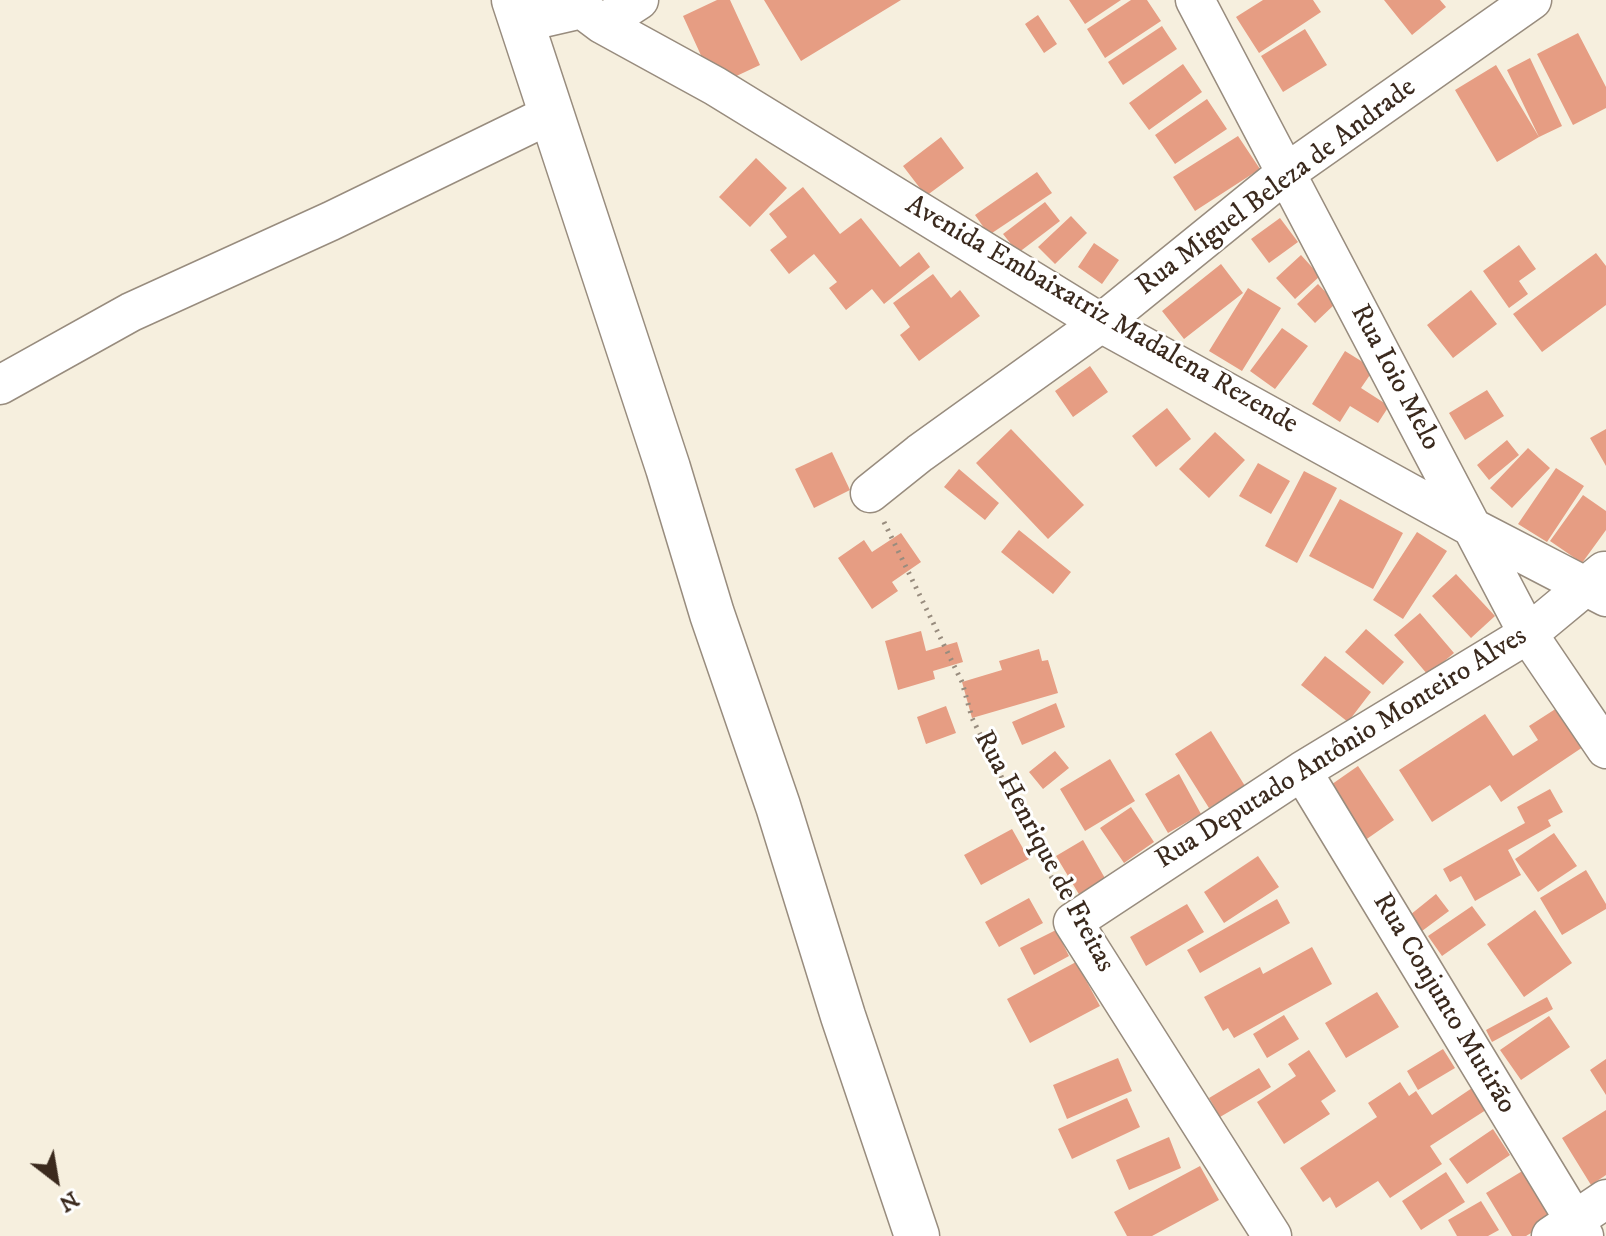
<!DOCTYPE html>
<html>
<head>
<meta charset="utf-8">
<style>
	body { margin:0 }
	#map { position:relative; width:1606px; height:1236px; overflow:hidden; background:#f6efde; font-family:"IM FELL DW Pica",serif }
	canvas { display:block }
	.north { position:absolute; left:16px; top:1140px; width:80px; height:80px; -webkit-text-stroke:6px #fff; paint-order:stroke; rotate:149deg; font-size:22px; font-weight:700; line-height:32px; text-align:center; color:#3b2a1e }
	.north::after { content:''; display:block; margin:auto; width:28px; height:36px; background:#3b2a1e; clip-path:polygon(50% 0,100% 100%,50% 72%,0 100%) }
</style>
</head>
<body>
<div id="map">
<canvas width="1606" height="1236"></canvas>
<div class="north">N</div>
</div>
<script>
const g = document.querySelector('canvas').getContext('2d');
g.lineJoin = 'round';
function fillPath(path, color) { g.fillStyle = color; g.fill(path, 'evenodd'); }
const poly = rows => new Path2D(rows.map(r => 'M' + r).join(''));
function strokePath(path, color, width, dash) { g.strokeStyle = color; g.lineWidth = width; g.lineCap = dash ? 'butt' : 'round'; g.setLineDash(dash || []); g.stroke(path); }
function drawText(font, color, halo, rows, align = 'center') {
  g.font = font + ' "IM FELL DW Pica",serif'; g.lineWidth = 6; g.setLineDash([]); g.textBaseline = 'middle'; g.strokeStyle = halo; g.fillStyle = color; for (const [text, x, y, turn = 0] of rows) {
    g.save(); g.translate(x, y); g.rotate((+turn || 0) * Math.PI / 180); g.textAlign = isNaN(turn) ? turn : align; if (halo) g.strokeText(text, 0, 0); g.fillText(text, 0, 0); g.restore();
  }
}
fillPath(poly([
	[717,0,730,0,760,65,715,86,683,16],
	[764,0,901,0,801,61],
	[1069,0,1121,0,1085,24],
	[1131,0,1147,0,1161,21,1105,58,1087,29],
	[1263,0,1313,0,1321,12,1259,53,1236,17],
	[1384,0,1440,0,1446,7,1412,35],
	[1038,15,1057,44,1044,53,1025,24],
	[1162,26,1177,49,1123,85,1108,62],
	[1305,29,1327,65,1283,92,1261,56],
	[1578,33,1606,87,1606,108,1573,125,1537,54],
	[1530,58,1562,126,1539,137,1507,70],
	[1183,64,1202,92,1149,130,1129,103],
	[1496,65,1539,137,1497,162,1455,90],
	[1207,99,1227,129,1175,164,1155,135],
	[1238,136,1260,169,1195,211,1173,177],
	[941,137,964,168,926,196,903,166],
	[756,158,787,188,750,227,719,197],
	[1037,172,1052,193,989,235,975,215],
	[803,187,840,234,861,218,900,267,919,252,930,267,884,304,872,289,846,310,829,288,837,282,814,254,789,274,770,250,787,237,769,214],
	[1045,202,1060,221,1018,253,1003,234],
	[1071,216,1087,233,1055,264,1038,247],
	[1280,218,1298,242,1269,263,1251,239],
	[1094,243,1119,260,1102,284,1078,267],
	[1519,245,1536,269,1519,281,1528,294,1509,308,1483,271],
	[1596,253,1606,266,1606,305,1542,352,1513,314],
	[1301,255,1320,276,1295,299,1276,278],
	[1221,264,1243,293,1184,339,1162,311],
	[933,274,951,298,960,290,980,316,919,361,900,335,910,327,893,303],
	[1318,284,1336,303,1315,323,1297,304],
	[1248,288,1281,308,1242,371,1209,351],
	[1471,290,1497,324,1453,358,1427,325],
	[1282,328,1308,346,1275,389,1250,371],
	[1345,351,1374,369,1361,388,1389,406,1378,423,1350,406,1340,422,1312,404],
	[1090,366,1108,392,1073,417,1055,391],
	[1487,390,1504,416,1465,440,1449,413],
	[1167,408,1191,439,1156,467,1132,436],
	[1011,429,1084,505,1048,539,976,463],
	[1606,429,1606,466,1590,438],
	[1215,432,1245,460,1209,498,1179,469],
	[1507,440,1519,455,1489,480,1477,465],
	[1528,448,1550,468,1512,508,1490,488],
	[832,452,850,490,814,508,795,469],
	[1258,463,1290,481,1271,514,1239,496],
	[1556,468,1584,486,1547,542,1518,524],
	[959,469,999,503,985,520,944,487],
	[1304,471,1337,488,1297,563,1265,546],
	[1583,495,1606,511,1606,530,1582,563,1550,541],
	[1340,499,1403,533,1373,589,1309,556],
	[1019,530,1071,572,1053,594,1001,552],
	[1417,532,1447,551,1403,619,1373,600],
	[901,533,921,562,892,582,898,591,872,609,838,558,864,540,872,552],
	[1456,574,1495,616,1471,638,1432,596],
	[1420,613,1454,653,1428,675,1394,635],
	[1366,629,1404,662,1383,685,1345,652],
	[921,631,926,651,957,642,963,662,933,671,935,679,898,690,885,641],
	[1039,649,1042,661,1048,660,1058,693,972,718,962,682,1002,670,999,661],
	[1325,656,1371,692,1348,722,1301,685],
	[1056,703,1065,727,1022,745,1012,722],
	[946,706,956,733,926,744,917,717],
	[1557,708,1583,747,1501,802,1490,785,1432,822,1399,770,1485,714,1513,756,1538,740,1529,726],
	[1211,731,1245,786,1209,808,1175,754],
	[1055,751,1069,768,1043,789,1029,772],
	[1110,759,1135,801,1085,831,1060,789],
	[1358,766,1394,820,1361,843,1325,789],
	[1179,774,1201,814,1168,833,1145,794],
	[1550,789,1563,812,1548,820,1551,826,1508,850,1521,875,1475,901,1461,876,1450,882,1443,869,1525,823,1517,807],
	[1131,807,1154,842,1124,863,1100,828],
	[1012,829,1029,859,981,885,964,855],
	[1554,833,1577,866,1538,892,1515,859],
	[1083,840,1106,880,1080,896,1056,856],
	[1258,856,1279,887,1224,923,1204,892],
	[1586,870,1606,904,1606,909,1562,935,1540,898],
	[1436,894,1449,911,1422,931,1410,915],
	[1029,898,1043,923,999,947,985,922],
	[1277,899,1290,923,1200,973,1187,950],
	[1187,904,1204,932,1146,966,1130,937],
	[1472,906,1486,925,1442,956,1428,936],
	[1535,910,1572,963,1524,997,1487,944],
	[1056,930,1069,956,1034,975,1020,948],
	[1312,947,1332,984,1234,1038,1228,1028,1223,1031,1204,997,1260,967,1263,974],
	[1076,962,1100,1006,1030,1043,1007,999],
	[1377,992,1399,1027,1346,1058,1325,1023],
	[1547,997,1553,1009,1492,1042,1486,1030],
	[1284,1015,1299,1039,1267,1058,1253,1034],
	[1549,1016,1570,1047,1521,1080,1500,1050],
	[1443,1049,1455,1068,1418,1090,1407,1071],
	[1309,1050,1336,1091,1321,1101,1330,1114,1284,1144,1257,1102,1296,1076,1288,1064],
	[1118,1058,1132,1091,1067,1119,1053,1085],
	[1606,1059,1606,1095,1590,1070],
	[1259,1068,1271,1087,1220,1117,1209,1098],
	[1400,1082,1409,1096,1416,1091,1432,1115,1475,1086,1489,1108,1430,1146,1442,1164,1390,1198,1378,1181,1336,1208,1330,1197,1323,1202,1300,1168,1377,1117,1368,1103],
	[1127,1098,1140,1127,1072,1159,1058,1129],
	[1606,1110,1606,1175,1591,1185,1562,1138],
	[1493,1129,1510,1155,1467,1184,1449,1159],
	[1169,1137,1181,1168,1129,1190,1116,1160],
	[1200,1166,1219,1200,1152,1236,1127,1236,1114,1212],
	[1524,1170,1555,1219,1526,1236,1512,1236,1486,1193],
	[1446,1172,1465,1202,1421,1230,1402,1201],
	[1481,1201,1499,1230,1488,1236,1457,1236,1448,1220]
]), '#e69d83');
const minor = poly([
	[1195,0,1528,634,1606,749],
	[521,23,582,9,602,24,715,86,1101,323,1475,529,1606,597],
	[602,24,639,0],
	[0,385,131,312,331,221,551,114],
	[870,493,920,453,1101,323,1286,173,1532,0],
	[1302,771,1584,1236],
	[1272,1236,1073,922,1302,771,1528,634,1604,571],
	[1551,1236,1606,1199]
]);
const highway = poly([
	[514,0,668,468,712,614,778,806,843,1016,917,1236]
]);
strokePath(minor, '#988c7e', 41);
strokePath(highway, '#988c7e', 47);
strokePath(poly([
	[884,522,962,682,972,718,1059,892]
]), '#988c7e', 5, [2, 6]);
strokePath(minor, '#fff', 38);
strokePath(highway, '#fff', 44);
drawText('28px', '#3b2a1e', '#fff', [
	["Rua Miguel Beleza de Andrade",1277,188,-37],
	["Avenida Embaixatriz Madalena Rezende",1101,316,30],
	["Rua Ioio Melo",1394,378,62],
	["Rua Deputado Antônio Monteiro Alves",1342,749,-32],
	["Rua Henrique de Freitas",1043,852,62],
	["Rua Conjunto Mutirão",1443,1004,59]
]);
</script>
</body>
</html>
